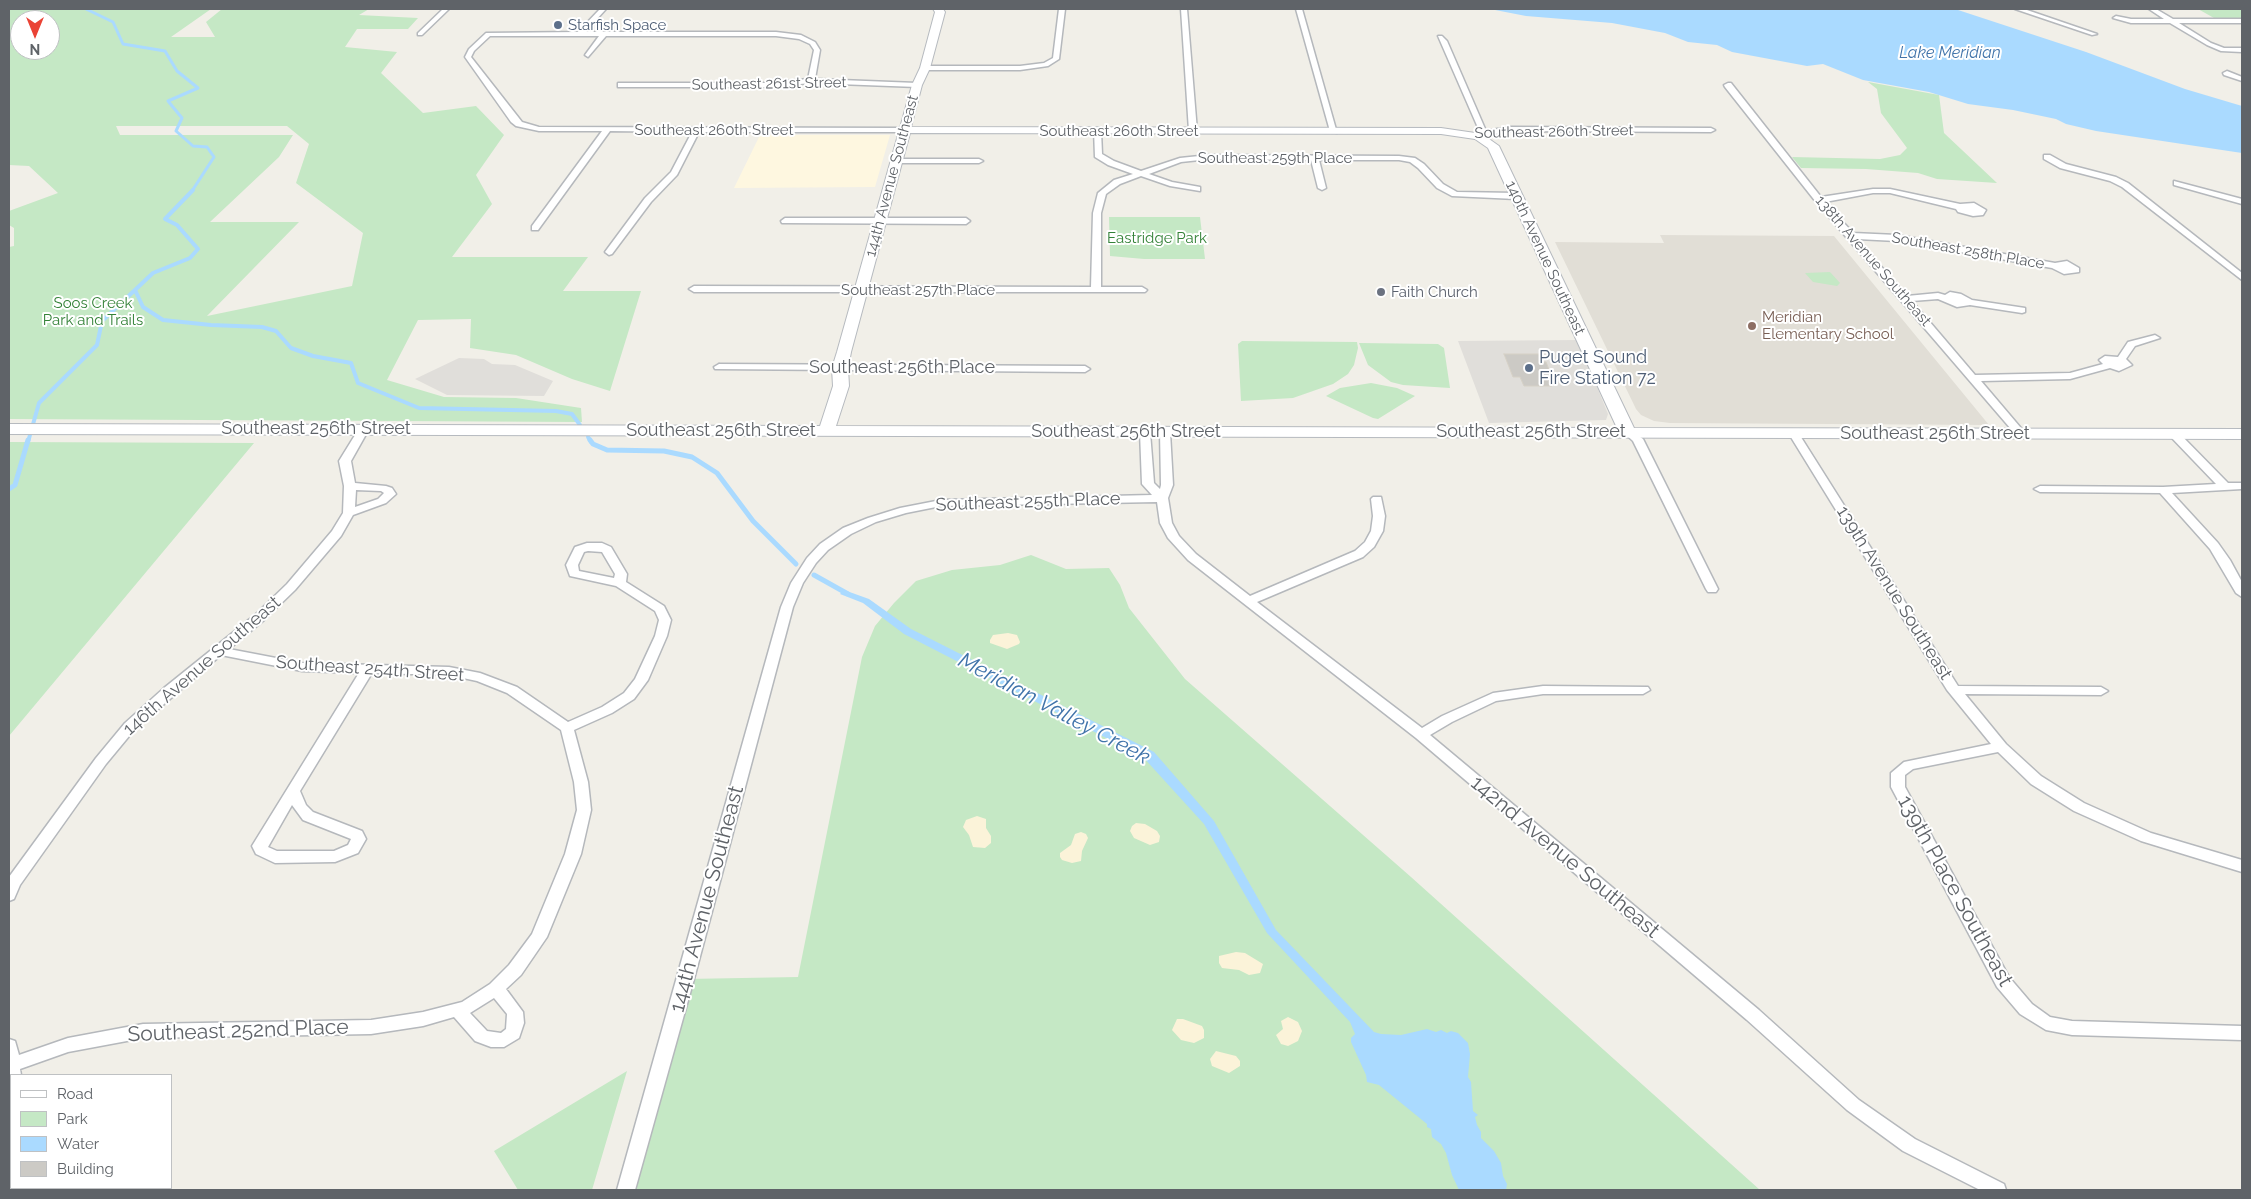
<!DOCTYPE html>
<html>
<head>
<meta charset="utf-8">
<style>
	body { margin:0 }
	#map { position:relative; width:2251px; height:1199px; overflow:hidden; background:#f1efe8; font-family:Raleway,sans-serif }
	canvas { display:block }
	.frame { position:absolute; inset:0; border:10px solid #5f6368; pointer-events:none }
	.legend { position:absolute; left:10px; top:1074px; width:162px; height:115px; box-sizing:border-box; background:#fff; border:1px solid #bfc1c3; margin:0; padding:6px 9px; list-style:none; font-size:15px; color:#5f6368 }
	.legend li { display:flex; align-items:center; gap:10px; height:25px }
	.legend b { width:25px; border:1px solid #bfc1c3 }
	.north { position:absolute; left:10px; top:10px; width:50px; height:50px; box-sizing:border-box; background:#fff; border:1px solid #bfc1c3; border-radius:50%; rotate:180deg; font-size:14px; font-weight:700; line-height:20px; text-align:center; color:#5f6368 }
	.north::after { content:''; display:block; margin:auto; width:18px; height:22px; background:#ea4335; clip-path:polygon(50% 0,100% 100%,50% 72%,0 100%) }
</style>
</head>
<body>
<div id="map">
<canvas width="2251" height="1199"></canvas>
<div class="frame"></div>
<ul class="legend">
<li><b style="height:6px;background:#fff"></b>Road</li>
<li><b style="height:14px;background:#c5e8c5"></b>Park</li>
<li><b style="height:14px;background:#aadaff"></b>Water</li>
<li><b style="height:14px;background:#cccac5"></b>Building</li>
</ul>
<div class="north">N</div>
</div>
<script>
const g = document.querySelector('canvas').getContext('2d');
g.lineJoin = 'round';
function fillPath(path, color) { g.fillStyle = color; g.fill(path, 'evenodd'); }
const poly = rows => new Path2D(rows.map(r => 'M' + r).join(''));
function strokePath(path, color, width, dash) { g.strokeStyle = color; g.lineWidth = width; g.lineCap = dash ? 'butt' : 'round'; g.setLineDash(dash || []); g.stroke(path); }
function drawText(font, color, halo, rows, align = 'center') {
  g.font = font + ' Raleway,sans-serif'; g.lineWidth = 4; g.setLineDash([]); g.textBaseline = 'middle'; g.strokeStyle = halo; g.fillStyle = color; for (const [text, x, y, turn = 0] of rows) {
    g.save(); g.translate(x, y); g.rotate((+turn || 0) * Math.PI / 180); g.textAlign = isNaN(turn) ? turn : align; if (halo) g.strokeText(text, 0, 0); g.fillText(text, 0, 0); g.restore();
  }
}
fillPath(poly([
	[760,135,890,135,875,187,734,188]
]), '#fef7e0');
fillPath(poly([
	[1578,340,1608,414,1606,420,1489,423,1458,341],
	[459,358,484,359,492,364,515,365,553,381,544,396,447,395,415,379]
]), '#e0deda');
fillPath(poly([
	[1660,235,1834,236,1989,425,1670,423,1654,421,1641,415,1636,409,1555,242,1664,243]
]), '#e1ded6');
fillPath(poly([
	[9,9,211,9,171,37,215,37,206,22,222,9,369,9,359,15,418,18,408,29,357,29,345,47,397,52,381,73,423,113,476,106,504,135,476,175,492,204,452,257,588,257,563,291,641,291,610,391,572,379,516,355,470,348,471,319,418,320,387,380,444,397,516,398,581,408,582,422,9,419,9,247,14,246,14,228,9,225,9,211,58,193,29,166,9,165],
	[20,20,50,20,50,50,20,50],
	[116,126,287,126,309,144,296,183,363,233,352,286,207,316,299,222,210,222,279,157,293,135,120,135],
	[2198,9,2242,9,2242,18,2214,18],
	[1868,82,1939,95,1944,133,1997,183,1937,179,1918,173,1866,169,1801,168,1792,157,1880,159,1900,155,1907,148,1881,113,1877,89],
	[1109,217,1200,217,1205,259,1144,259,1110,256],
	[1830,272,1840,283,1837,286,1813,282,1805,273],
	[1242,341,1357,342,1358,348,1354,365,1348,374,1333,384,1293,398,1241,401,1238,344],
	[1359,343,1438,344,1444,348,1450,388,1403,385,1391,382,1368,365],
	[1371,383,1397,388,1415,396,1378,419,1373,418,1326,396,1340,388],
	[9,442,254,443,9,736],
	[1031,555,1066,569,1109,568,1120,585,1129,608,1185,679,1411,877,1760,1190,626,1190,686,979,798,977,862,657,875,626,894,603,916,581,952,570,1000,565],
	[627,1071,592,1190,518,1190,494,1151]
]), '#c5e8c5');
fillPath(poly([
	[1008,633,1017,635,1020,642,1019,644,1007,649,990,643,990,640,993,635],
	[977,816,986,819,986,828,991,836,991,843,985,848,973,847,969,835,963,827,966,820],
	[1136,823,1145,824,1157,831,1160,836,1159,842,1150,845,1134,838,1130,831,1132,826],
	[1081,832,1086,834,1088,838,1082,851,1081,861,1072,863,1062,860,1060,857,1060,853,1071,845,1075,834],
	[1236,952,1245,953,1263,964,1260,973,1249,975,1239,970,1222,968,1219,963,1219,956],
	[1288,1017,1298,1022,1302,1031,1298,1041,1288,1046,1281,1044,1276,1035,1283,1029,1281,1021],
	[1177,1019,1183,1019,1202,1026,1204,1030,1204,1038,1194,1043,1181,1040,1172,1030],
	[1216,1051,1236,1056,1240,1061,1240,1066,1229,1073,1212,1066,1210,1059]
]), '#fbf3d9');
fillPath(poly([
	[1490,9,1955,9,2086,52,2185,89,2242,106,2242,153,2096,131,2066,124,2056,119,2013,110,1968,104,1929,92,1863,80,1823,64,1807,66,1732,52,1717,45,1688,42,1665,33,1612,23,1526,16],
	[844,590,869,599,911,629,1154,752,1214,821,1276,930,1374,1032,1381,1034,1401,1035,1427,1029,1436,1032,1441,1030,1447,1033,1451,1031,1458,1033,1468,1043,1470,1054,1468,1077,1471,1082,1473,1111,1478,1115,1475,1117,1477,1125,1481,1132,1481,1138,1494,1151,1501,1163,1503,1176,1507,1184,1506,1190,1459,1190,1452,1175,1446,1153,1441,1144,1432,1137,1431,1129,1427,1127,1427,1124,1379,1085,1367,1082,1366,1075,1351,1042,1351,1038,1355,1034,1350,1022,1267,933,1204,824,1143,757,904,634,863,603,840,594]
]), '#aadaff');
strokePath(poly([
	[86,9,113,22,123,44,165,51,177,71,198,88,168,101,182,118,176,131,193,146,207,147,214,157,192,191]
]), '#aadaff', 3);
strokePath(poly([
	[135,290,143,307,163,320,211,325,262,327,276,331,291,348,313,356,351,363,358,383,419,408,556,411,572,414,580,425],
	[588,437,591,442],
	[28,442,39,403,97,345,102,321,153,273,190,258,198,249,177,225,165,219,193,190]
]), '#aadaff', 4);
strokePath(poly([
	[590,440,593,444,607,450,664,451,692,457,717,473,753,521,796,564],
	[9,489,15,485,28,440],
	[814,575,848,594]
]), '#aadaff', 5);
const building = poly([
	[1504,354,1539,354,1542,362,1546,362,1552,377,1553,380,1549,380,1552,386,1524,386,1520,377,1513,377,1504,354]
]);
fillPath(building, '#cccac5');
strokePath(building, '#d6d1c6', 1);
const street = poly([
	[443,9,449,9,422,35,418,35,418,33,443,9],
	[600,9,606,9,585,32,776,32,801,35,815,42,820,50,815,79,917,83,921,85,917,87,811,83,767,87,618,87,618,83,767,83,808,79,814,50,810,44,799,39,776,36,606,36,588,57,585,55,599,36,490,36,474,51,471,57,522,122,539,127,905,128,909,130,905,132,699,132,677,175,651,202,612,254,609,255,605,252,645,198,671,172,692,132,610,131,538,230,532,230,532,226,602,131,539,131,516,126,511,122,465,57,469,49,486,33,578,32,600,9],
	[1059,9,1065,9,1059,59,1048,66,1020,70,925,70,921,68,925,66,1020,66,1044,63,1053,58,1059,9],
	[1181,9,1187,9,1197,131,1193,133,1189,131,1181,9],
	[1296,9,1302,9,1337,133,1330,131,1296,9],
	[2015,9,2024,9,2097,34,2092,35,2015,9],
	[2149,9,2156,9,2173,19,2242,19,2242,23,2179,23,2211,43,2224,48,2242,48,2242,52,2221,51,2207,45,2170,23,2131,23,2113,18,2116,16,2131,19,2164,19,2149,9],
	[1438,36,1442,36,1447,41,1486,131,1509,127,1711,128,1715,130,1711,132,1509,131,1475,138,1474,136,1479,130,1438,36],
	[2227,71,2242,77,2242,81,2224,75,2223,73,2227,71],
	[1728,83,1731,83,1821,197,1873,189,1890,189,1960,204,1974,203,1986,210,1983,215,1973,216,1958,212,1956,209,1890,193,1873,193,1825,202,1853,233,1897,235,2055,263,2067,261,2079,268,2079,272,2064,274,2052,268,1897,241,1857,239,1907,296,1938,293,1945,295,1950,292,1961,294,1972,300,2025,308,2025,312,2022,313,1970,305,1957,307,1938,299,1912,301,1975,375,2070,373,2103,364,2099,360,2105,356,2118,357,2128,342,2155,335,2160,338,2135,346,2126,359,2132,365,2119,371,2110,368,2070,379,1981,381,2026,434,2025,436,2017,436,1816,202,1725,87,1724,85,1728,83],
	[1094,129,1101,131,1102,154,1114,161,1141,171,1180,158,1209,155,1399,156,1415,158,1424,164,1443,184,1457,192,1516,193,1520,196,1516,199,1452,196,1437,188,1418,168,1410,162,1399,160,1319,160,1326,188,1322,190,1318,188,1311,160,1209,159,1181,162,1149,174,1172,182,1200,187,1200,191,1170,186,1141,176,1120,184,1106,194,1101,213,1101,287,1142,287,1147,290,1145,292,694,292,689,289,694,286,1091,287,1093,213,1098,193,1114,180,1133,174,1108,165,1095,157,1094,129],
	[2044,155,2050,155,2066,164,2116,177,2128,183,2242,273,2242,280,2122,187,2110,181,2060,168,2044,159,2044,155],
	[893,159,979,159,983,161,979,163,893,163,893,159],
	[2174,181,2242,199,2242,204,2174,185,2174,181],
	[785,218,966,218,970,221,966,224,782,223,781,221,785,218],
	[719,364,1085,366,1090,369,1085,372,715,369,714,367,719,364],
	[364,426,369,429,351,461,355,483,386,486,392,488,396,494,386,503,353,515,341,536,295,590,264,620,229,649,302,663,449,667,480,673,517,687,568,722,602,707,624,693,635,679,655,636,659,620,655,611,616,586,570,576,566,565,575,547,587,543,602,543,611,547,627,574,626,582,664,606,671,620,667,636,648,680,634,699,612,713,574,730,588,782,591,810,581,854,547,937,521,975,506,989,523,1012,524,1023,519,1038,504,1047,491,1047,475,1041,454,1017,423,1026,371,1034,143,1038,68,1052,20,1069,21,1075,11,1075,11,1082,9,1081,9,1039,15,1041,19,1055,68,1038,143,1024,371,1020,423,1012,462,1002,490,984,509,965,532,934,565,854,577,810,574,782,561,730,507,693,477,681,449,675,372,673,300,791,306,805,313,812,362,831,366,839,358,853,335,862,275,863,256,854,252,846,359,673,302,671,221,655,135,729,106,764,20,885,14,899,9,901,9,877,96,758,125,723,164,688,256,614,287,584,332,531,343,513,344,486,339,461,360,427,364,426],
	[356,490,381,491,384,493,378,499,355,507,356,490],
	[588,551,602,552,615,574,614,578,579,571,578,565,584,552,588,551],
	[292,805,303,820,351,839,348,845,334,851,277,851,268,847,292,805],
	[494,998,507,1014,506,1029,501,1033,487,1031,470,1013,494,998],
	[1627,428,1643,439,1718,589,1716,592,1708,592,1706,589,1633,441,1622,431,1627,428],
	[1145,429,1150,432,1154,483,1160,489,1161,485,1160,432,1165,429,1170,432,1173,485,1168,498,1172,523,1179,536,1196,554,1250,596,1355,551,1365,542,1371,531,1373,516,1371,499,1373,497,1381,497,1385,516,1383,531,1374,547,1363,557,1257,602,1422,728,1442,716,1493,693,1543,686,1648,687,1650,690,1643,694,1543,694,1496,701,1452,722,1430,735,1759,1010,1859,1100,1915,1139,2004,1184,2006,1190,1980,1190,1903,1151,1847,1110,1747,1020,1416,738,1188,560,1168,538,1160,523,1157,502,941,506,906,513,876,522,851,534,828,550,816,563,803,583,793,607,694,979,635,1190,617,1190,781,607,791,583,807,558,820,544,843,528,868,518,900,508,941,500,1152,495,1142,484,1140,432,1145,429],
	[2173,430,2177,431,2228,483,2242,483,2242,489,2172,493,2218,543,2230,560,2242,582,2242,597,2236,593,2210,549,2160,493,2040,492,2034,489,2040,486,2163,487,2216,484,2169,435,2168,433,2169,431,2173,430],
	[1794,431,1799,434,1958,686,2101,687,2108,691,2101,695,1965,694,2006,744,2041,776,2084,803,2151,833,2242,860,2242,872,2141,841,2074,811,2031,784,1998,752,1913,769,1905,775,1905,787,2009,977,2032,1004,2050,1017,2072,1021,2242,1026,2242,1040,2072,1035,2046,1030,2020,1014,1997,987,1891,787,1891,773,1904,762,1991,744,1947,690,1789,434,1794,431],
	[11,1172,11,1188,18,1188,17,1190,9,1190,9,1173,11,1172]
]);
const secondary = poly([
	[933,9,943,9,945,12,930,68,922,85,911,127,1441,128,1482,134,1499,146,1634,428,2242,429,2242,439,9,434,9,424,820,426,833,386,832,368,837,352,912,85,920,68,935,12,933,9],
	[910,133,1441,134,1475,139,1488,148,1617,428,836,426,849,386,848,368,851,352,910,133]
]);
strokePath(street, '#b5b8bc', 3);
strokePath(secondary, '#b6babf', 2);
fillPath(street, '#fff');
fillPath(secondary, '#fff');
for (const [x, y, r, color] of [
	[558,25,5,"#5c6f8a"],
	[1381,292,5,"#6b7280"],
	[1752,326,5,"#8d6e63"],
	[1529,368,5,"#5c6f8a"]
]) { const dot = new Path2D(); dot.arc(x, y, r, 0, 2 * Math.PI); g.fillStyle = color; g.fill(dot); strokePath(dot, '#fff', 2); }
drawText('15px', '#4e5e75', '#fff', [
	["Starfish Space",568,25]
], 'left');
drawText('15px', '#5f6368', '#fff', [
	["Southeast 261st Street",769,84,-1],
	["Southeast 260th Street",714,130],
	["Southeast 260th Street",1119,131],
	["Southeast 260th Street",1554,132,-1],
	["Southeast 259th Place",1275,158],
	["144th Avenue Southeast",892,176,-75],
	["Southeast 258th Place",1968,251,10],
	["140th Avenue Southeast",1545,258,65],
	["138th Avenue Southeast",1873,261,49],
	["Southeast 257th Place",918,290]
]);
drawText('15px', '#348238', '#fff', [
	["Eastridge Park",1157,238],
	["Soos Creek",93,303],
	["Park and Trails",93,320]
]);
drawText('15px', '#5b616d', '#fff', [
	["Faith Church",1391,292]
], 'left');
drawText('15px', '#785e54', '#fff', [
	["Meridian",1762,317],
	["Elementary School",1762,334]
], 'left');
drawText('italic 16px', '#4174aa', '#fff', [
	["Lake Meridian",1950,53]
]);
drawText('18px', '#4e5e75', '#fff', [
	["Puget Sound",1539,358],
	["Fire Station 72",1539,379]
], 'left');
drawText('18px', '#5f6368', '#fff', [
	["Southeast 256th Place",902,368],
	["Southeast 256th Street",316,429],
	["Southeast 256th Street",721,431],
	["Southeast 256th Street",1126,432],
	["Southeast 256th Street",1531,432],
	["Southeast 256th Street",1935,434],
	["Southeast 255th Place",1028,502,-2],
	["139th Avenue Southeast",1894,593,58],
	["146th Avenue Southeast",202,666,-41],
	["Southeast 254th Street",370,669,4]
]);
drawText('21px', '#5f6368', '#fff', [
	["142nd Avenue Southeast",1565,857,40],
	["139th Place Southeast",1955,891,61],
	["144th Avenue Southeast",707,899,-75],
	["Southeast 252nd Place",238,1031,-2]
]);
drawText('italic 22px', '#4174aa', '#fff', [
	["Meridian Valley Creek",1054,709,28]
]);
</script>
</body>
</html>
